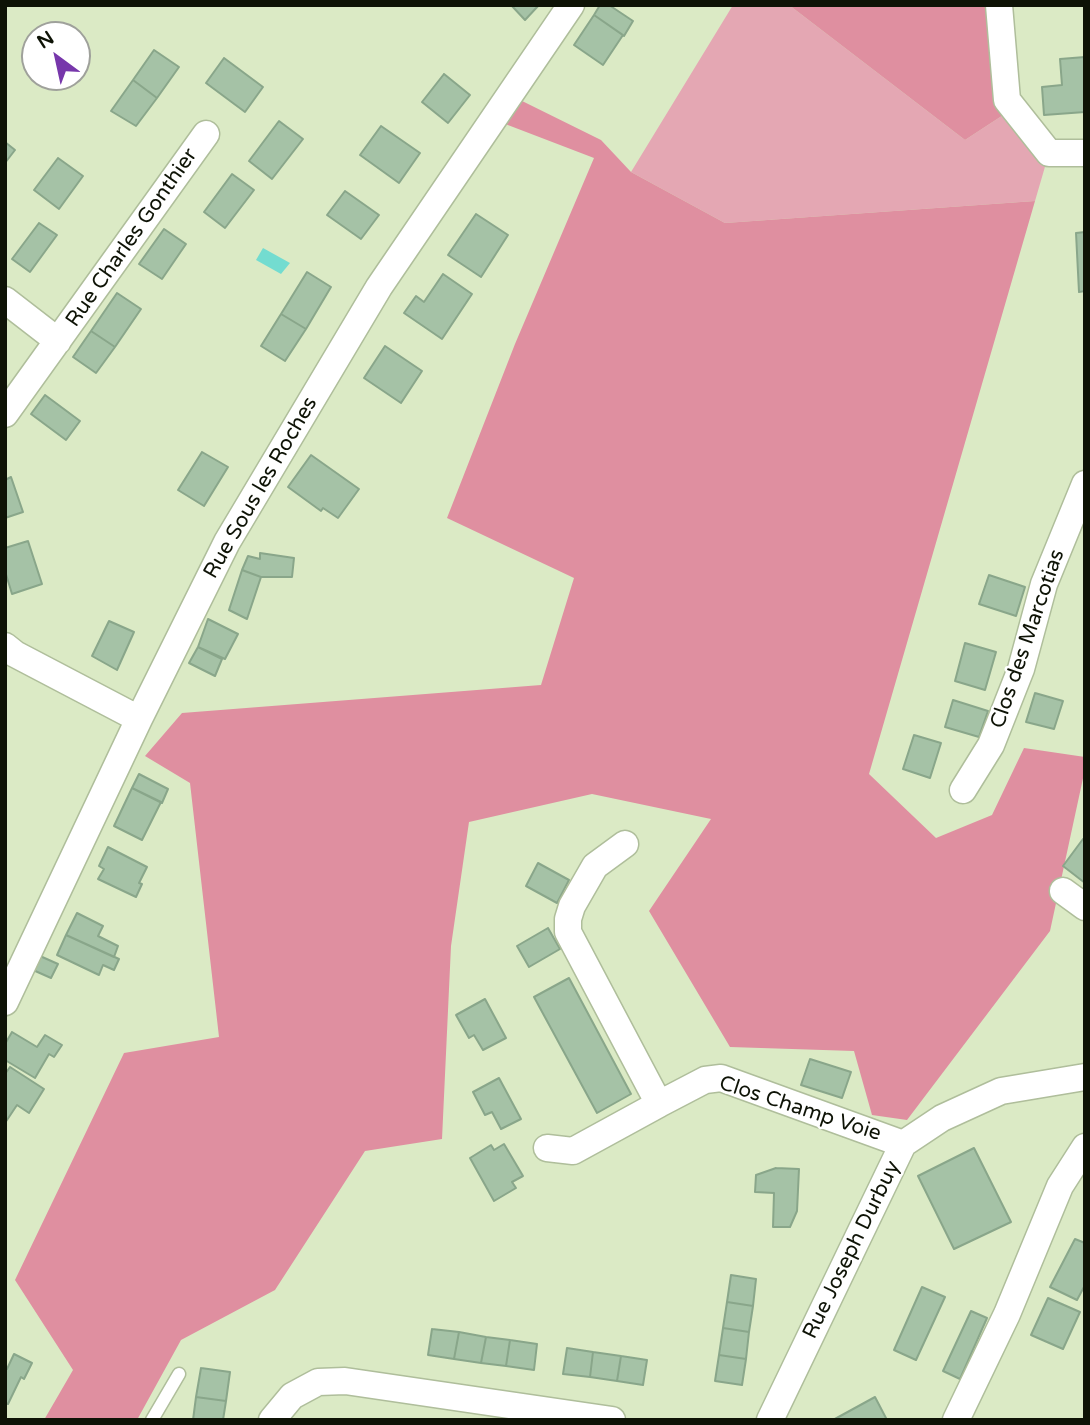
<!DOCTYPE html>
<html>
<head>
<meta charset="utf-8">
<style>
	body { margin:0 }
	#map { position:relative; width:1090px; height:1425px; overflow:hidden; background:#dbeac5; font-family:"Varela Round",sans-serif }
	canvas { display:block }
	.frame { position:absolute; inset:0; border:7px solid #0e1306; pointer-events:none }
	.north { position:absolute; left:21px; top:21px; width:70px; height:70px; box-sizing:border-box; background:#fff; border:2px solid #9fa19b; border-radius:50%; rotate:327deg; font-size:19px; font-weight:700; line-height:28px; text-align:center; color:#0e1306 }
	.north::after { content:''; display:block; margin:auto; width:24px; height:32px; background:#7737ab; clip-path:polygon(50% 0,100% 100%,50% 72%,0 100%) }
</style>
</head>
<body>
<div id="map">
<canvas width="1090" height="1425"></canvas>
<div class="frame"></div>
<div class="north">N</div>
</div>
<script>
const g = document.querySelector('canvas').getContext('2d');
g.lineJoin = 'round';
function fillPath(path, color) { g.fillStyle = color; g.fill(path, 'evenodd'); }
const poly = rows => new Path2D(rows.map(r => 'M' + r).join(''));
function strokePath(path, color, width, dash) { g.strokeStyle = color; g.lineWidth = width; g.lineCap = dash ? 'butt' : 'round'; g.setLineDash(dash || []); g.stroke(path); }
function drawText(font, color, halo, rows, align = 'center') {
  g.font = font + ' "Varela Round",sans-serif'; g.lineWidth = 5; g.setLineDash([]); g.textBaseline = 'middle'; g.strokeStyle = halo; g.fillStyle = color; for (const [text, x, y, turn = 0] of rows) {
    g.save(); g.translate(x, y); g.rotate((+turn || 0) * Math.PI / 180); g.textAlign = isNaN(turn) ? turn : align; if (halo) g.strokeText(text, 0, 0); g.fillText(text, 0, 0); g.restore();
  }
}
fillPath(poly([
	[733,5,789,5,965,140,1014,108,1049,153,1035,201,725,223,631,172]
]), '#e4a7b3');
fillPath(poly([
	[789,5,999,5,1014,108,965,140],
	[514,97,601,140,631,172,725,223,1035,201,869,774,936,838,992,815,1024,748,1085,757,1085,769,1050,931,907,1120,872,1115,854,1051,730,1047,649,911,711,819,592,794,469,822,451,946,442,1139,365,1151,275,1290,181,1340,137,1420,44,1420,73,1370,15,1280,124,1053,219,1037,190,783,145,756,182,713,541,685,574,578,447,518,515,344,594,158,500,122]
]), '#df8fa0');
fillPath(poly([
	[263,248,290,263,281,274,256,260]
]), '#73dcd0');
const building = poly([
	[511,5,539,5,525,20,511,5],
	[600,5,609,5,633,21,624,36,594,15,600,5],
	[594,15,623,35,603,65,574,45,594,15],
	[154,50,179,67,157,98,133,80,154,50],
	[1085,57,1085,112,1044,115,1042,87,1062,85,1060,59,1085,57],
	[224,58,263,87,245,112,206,83,224,58],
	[444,74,470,95,448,123,422,102,444,74],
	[133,80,157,98,136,126,111,111,133,80],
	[279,121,303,139,272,179,249,161,279,121],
	[381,126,420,153,399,183,360,155,381,126],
	[5,142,15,150,5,163,5,142],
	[58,158,83,176,59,209,34,190,58,158],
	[232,174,254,190,225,228,204,212,232,174],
	[345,191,379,215,361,239,327,215,345,191],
	[476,214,508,235,481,277,448,255,476,214],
	[39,223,57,235,30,272,12,259,39,223],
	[164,229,186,244,162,279,139,264,164,229],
	[1085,232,1085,291,1079,292,1076,233,1085,232],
	[307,272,331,287,306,329,281,314,307,272],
	[443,274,472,294,442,339,404,313,416,296,424,302,443,274],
	[117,293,141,309,115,347,91,331,117,293],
	[281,314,306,329,285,361,261,346,281,314],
	[91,331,115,347,96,373,73,357,91,331],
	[385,346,422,371,401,403,364,378,385,346],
	[45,395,80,421,66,440,31,414,45,395],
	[202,452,228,467,204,506,178,490,202,452],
	[311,455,359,489,338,518,323,508,321,511,288,487,311,455],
	[11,477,23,512,5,518,5,480,11,477],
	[28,541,42,584,12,594,5,571,5,548,28,541],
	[260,553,294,558,292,577,261,577,242,570,248,556,260,559,260,553],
	[242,570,261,577,247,619,229,610,242,570],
	[989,575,1025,587,1016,616,979,604,989,575],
	[208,619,238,634,225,659,198,647,208,619],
	[109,621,134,632,117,670,92,656,109,621],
	[965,643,996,652,985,690,955,681,965,643],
	[198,647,222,659,215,676,189,663,198,647],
	[1035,693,1063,701,1054,729,1026,722,1035,693],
	[953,700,988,711,979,737,945,727,953,700],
	[914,735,941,743,930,778,903,769,914,735],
	[139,774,168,789,162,803,132,788,139,774],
	[132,788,161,802,142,840,114,826,132,788],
	[1083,839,1085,840,1085,883,1063,866,1083,839],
	[108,847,147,867,139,883,142,884,136,897,98,879,104,869,99,866,108,847],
	[538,863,569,880,557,903,526,886,538,863],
	[77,913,103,926,98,936,118,946,114,957,66,935,77,913],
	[548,928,560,949,529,967,517,946,548,928],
	[66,935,119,959,114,970,103,965,99,975,57,955,66,935],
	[40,956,58,964,51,978,33,970,40,956],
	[569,978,631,1094,597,1113,534,997,569,978],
	[485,999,506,1038,483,1050,474,1035,469,1038,456,1015,485,999],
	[12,1032,37,1047,45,1035,62,1045,54,1057,49,1054,35,1078,5,1060,5,1044,12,1032],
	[810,1059,851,1072,842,1098,801,1085,810,1059],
	[10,1067,44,1089,29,1113,17,1105,5,1123,5,1074,10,1067],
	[499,1078,521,1119,501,1129,492,1112,485,1115,473,1092,499,1078],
	[504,1144,523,1176,512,1182,516,1188,494,1201,470,1158,491,1145,494,1150,504,1144],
	[974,1148,1011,1222,954,1249,918,1176,974,1148],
	[776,1168,799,1169,797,1211,790,1227,773,1227,774,1193,755,1192,756,1175,776,1168],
	[1075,1239,1085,1243,1085,1285,1077,1300,1050,1287,1075,1239],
	[731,1275,756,1279,753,1306,727,1302,731,1275],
	[922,1287,945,1297,916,1360,894,1350,922,1287],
	[1048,1298,1080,1312,1063,1349,1031,1335,1048,1298],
	[727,1302,753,1306,749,1332,723,1328,727,1302],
	[971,1311,987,1318,960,1379,943,1371,971,1311],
	[723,1328,749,1332,746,1359,719,1355,723,1328],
	[432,1329,459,1332,454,1359,428,1355,432,1329],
	[459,1332,486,1337,481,1363,454,1359,459,1332],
	[486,1337,510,1340,506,1366,481,1363,486,1337],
	[510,1340,537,1344,534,1370,506,1366,510,1340],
	[567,1348,593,1352,590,1377,563,1374,567,1348],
	[593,1352,621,1356,617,1381,590,1377,593,1352],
	[14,1354,32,1363,24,1379,21,1377,8,1404,5,1403,5,1369,7,1369,14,1354],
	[719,1355,746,1359,742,1385,715,1381,719,1355],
	[621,1356,647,1360,643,1385,617,1381,621,1356],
	[201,1368,230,1372,226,1401,196,1397,201,1368],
	[196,1397,226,1401,223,1420,193,1420,196,1397],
	[875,1397,887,1420,833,1420,875,1397]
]);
fillPath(building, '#a5c2a6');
strokePath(building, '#89a68a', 2);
const lane = poly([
	[152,1420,179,1374]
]);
const street = poly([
	[999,5,1007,100,1049,153,1085,153],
	[5,300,58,341],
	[5,414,206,134],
	[5,646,15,654,139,719],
	[963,790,991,745,1021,669,1044,584,1085,484],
	[1063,891,1085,907],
	[5,1002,139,719,227,542,379,287,571,5],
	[659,1104,705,1080,721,1078,903,1144],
	[547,1148,573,1151,659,1104,568,932,568,919,572,906,595,866,625,844],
	[272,1420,292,1396,318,1382,345,1381,612,1420],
	[770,1420,903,1144,942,1118,1001,1091,1085,1077],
	[956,1420,1007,1314,1060,1186,1085,1147]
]);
strokePath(lane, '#afbe9b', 15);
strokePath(street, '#afbe9b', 29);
strokePath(lane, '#fff', 12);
strokePath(street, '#fff', 26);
drawText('21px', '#0e1306', '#fff', [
	["Rue Charles Gonthier",132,238,-55],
	["Rue Sous les Roches",261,488,-60],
	["Clos des Marcotias",1028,639,-71],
	["Clos Champ Voie",800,1109,18],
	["Rue Joseph Durbuy",852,1250,-64]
]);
</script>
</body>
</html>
